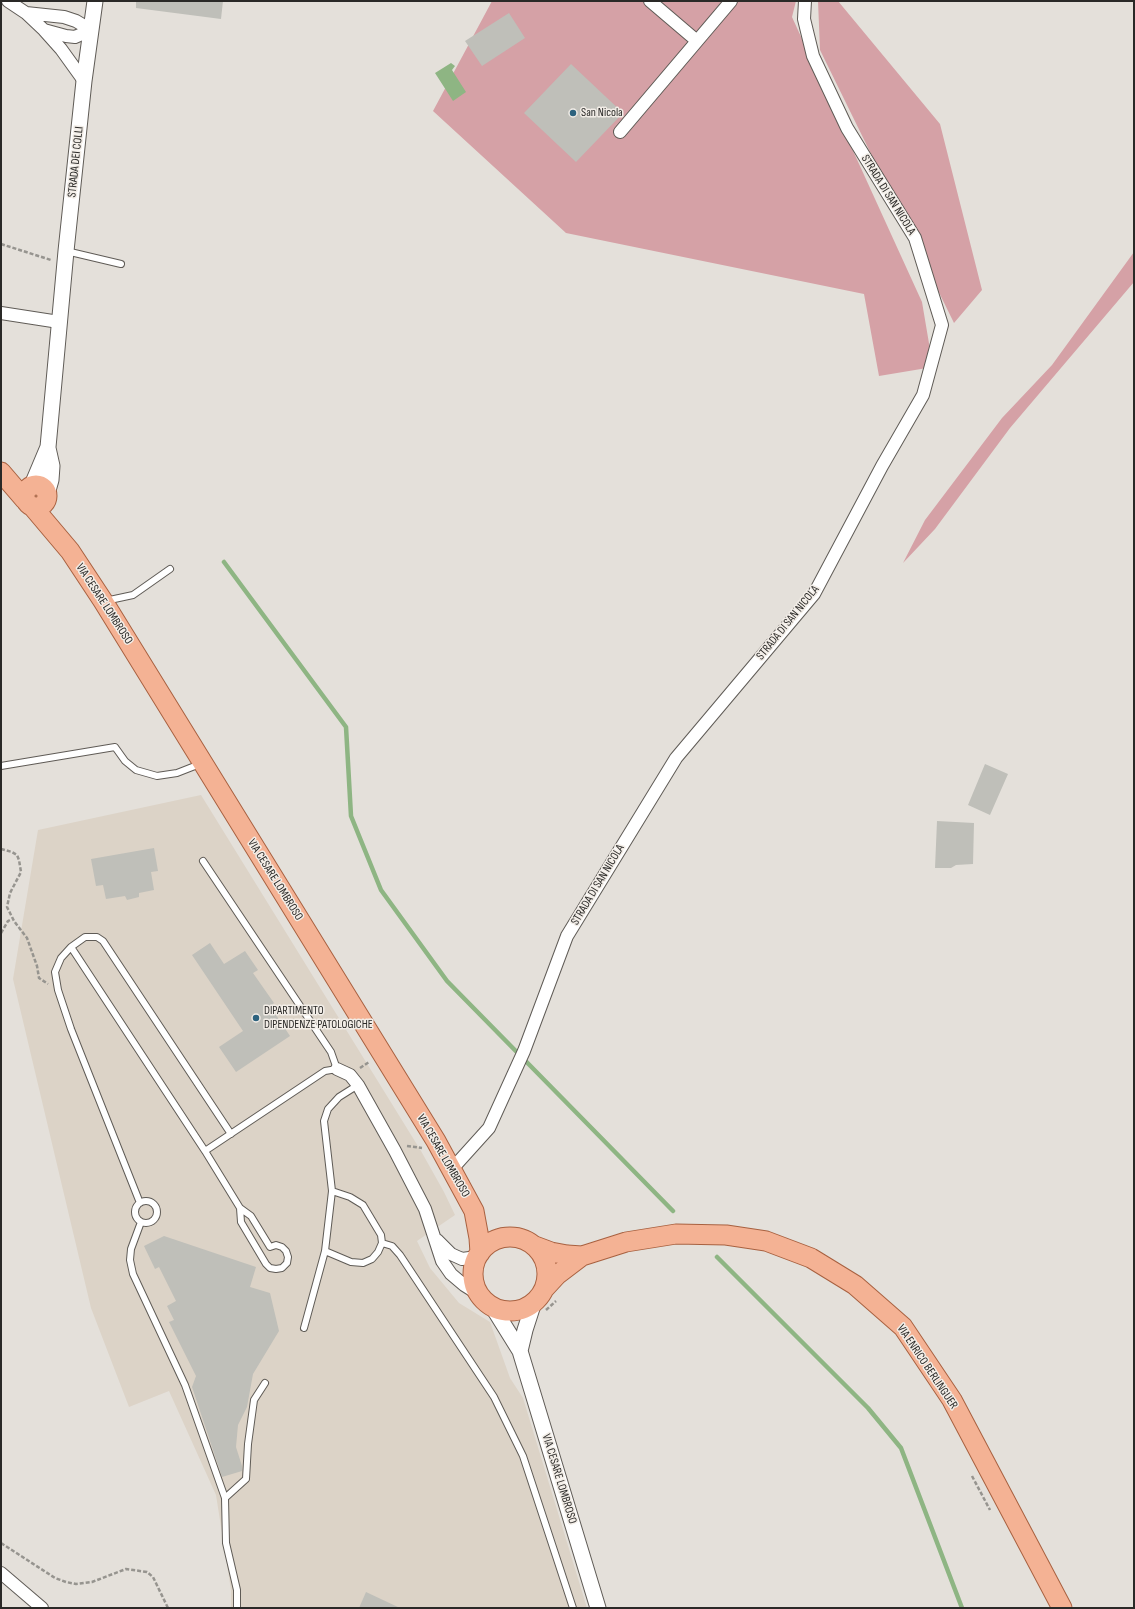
<!DOCTYPE html>
<html>
<head>
<meta charset="utf-8">
<style>
	body { margin:0 }
	#map { position:relative; width:1135px; height:1609px; overflow:hidden; background:#e4e0da; font-family:"Sofia Sans Condensed",sans-serif }
	canvas { display:block }
	.frame { position:absolute; inset:0; border:2px solid #2a2927; pointer-events:none }
</style>
</head>
<body>
<div id="map">
<canvas width="1135" height="1609"></canvas>
<div class="frame"></div>
</div>
<script>
const g = document.querySelector('canvas').getContext('2d');
g.lineJoin = 'round';
function fillPath(path, color) { g.fillStyle = color; g.fill(path, 'evenodd'); }
const poly = rows => new Path2D(rows.map(r => 'M' + r).join(''));
function strokePath(path, color, width, dash) { g.strokeStyle = color; g.lineWidth = width; g.lineCap = dash ? 'butt' : 'round'; g.setLineDash(dash || []); g.stroke(path); }
function drawText(font, color, halo, rows, align = 'center') {
  g.font = font + ' "Sofia Sans Condensed",sans-serif'; g.lineWidth = 3; g.setLineDash([]); g.textBaseline = 'middle'; g.strokeStyle = halo; g.fillStyle = color; for (const [text, x, y, turn = 0] of rows) {
    g.save(); g.translate(x, y); g.rotate((+turn || 0) * Math.PI / 180); g.textAlign = isNaN(turn) ? turn : align; if (halo) g.strokeText(text, 0, 0); g.fillText(text, 0, 0); g.restore();
  }
}
fillPath(poly([
	[201,795,421,1151,444,1192,455,1215,417,1241,430,1268,459,1303,490,1322,510,1378,523,1398,587,1608,231,1608,231,1590,216,1495,169,1391,129,1407,91,1308,13,979,38,830]
]), '#dcd3c7');
fillPath(poly([
	[492,1,796,1,792,17,922,302,933,367,879,376,864,294,566,233,433,111],
	[818,1,838,1,940,124,982,290,954,323,820,50],
	[1134,252,1134,282,1010,428,935,529,903,563,925,520,1002,418,1052,365]
]), '#d5a1a6');
fillPath(poly([
	[451,63,455,66,452,70,466,92,453,101,435,73]
]), '#8eb583');
strokePath(poly([
	[224,562,346,727,351,816,381,890,447,981,673,1211],
	[717,1257,868,1408,901,1448,962,1608]
]), '#8eb583', 4.5);
fillPath(poly([
	[136,1,223,1,221,19,136,8],
	[509,13,525,38,482,66,465,41],
	[571,64,623,113,576,162,524,113],
	[985,764,1008,774,990,815,968,805],
	[937,821,974,823,973,864,956,865,951,868,935,868],
	[154,848,158,871,151,872,154,890,139,893,139,897,127,900,125,896,106,899,103,885,96,886,91,859],
	[210,943,224,964,245,951,258,970,253,973,274,1003,270,1006,290,1036,236,1072,219,1047,243,1031,192,955],
	[164,1236,256,1267,250,1287,270,1293,279,1331,253,1374,247,1407,238,1425,236,1447,242,1466,242,1471,222,1477,192,1387,196,1376,169,1322,174,1320,167,1306,176,1301,159,1267,155,1269,144,1246],
	[366,1592,400,1608,359,1608]
]), '#bfbfb9');
const service = poly([
	[66,251,121,264],
	[105,601,133,595,170,569],
	[1,766,115,747,125,761,136,770,157,776,177,773,200,764],
	[203,861,331,1052,337,1069,325,1071,205,1151],
	[71,947,205,1151,240,1208,241,1222,266,1264,270,1268,276,1269,282,1268,287,1263,288,1257,286,1251,282,1247,276,1245,270,1247,251,1216,240,1208],
	'135 1212a11 11 0 1 1 22 0a11 11 0 1 1-22 0Z',
	[140,1203,71,1029,58,990,55,972,61,958,71,947,85,937,97,937,103,941,231,1134],
	[141,1222,131,1249,130,1260,133,1274,185,1385,225,1498,226,1543,237,1590,237,1608],
	[382,1243,392,1246,400,1255,494,1397,523,1456,573,1608],
	[325,1251,351,1262,363,1263,372,1259,378,1252,382,1243,381,1235,363,1205,350,1197,332,1191],
	[304,1328,325,1251,332,1191,324,1121,328,1109,339,1097,358,1085],
	[225,1498,246,1479,248,1444,254,1400,265,1383]
]);
const minor = poly([
	[8,1,26,13,44,30,61,49,84,81],
	[650,1,697,41],
	[26,13,64,17,76,21,91,30],
	[44,30,66,36,75,37,91,30],
	[620,132,731,1],
	[1,313,59,322],
	[337,1069,350,1075,358,1085,395,1151,425,1209,442,1261,451,1274,464,1285,480,1295],
	[452,1169,489,1128,524,1051,567,936,676,758,814,594,882,466,923,395,942,325,915,238,847,128,813,56,804,19,805,1],
	[437,1240,451,1254,462,1259,477,1257],
	[1,1573,42,1608]
]);
const tertiary = poly([
	[32,485,48,447,66,251,84,81,95,1],
	[47,494,51,480,52,466,48,448],
	[492,1306,520,1351,598,1608],
	[520,1351,525,1330,534,1302]
]);
const primary = poly([
	[1,472,25,500],
	'25 496a11 11 0 1 1 22 0a11 11 0 1 1-22 0Z',
	[32,506,70,551,103,601,436,1141,474,1211,479,1238,480,1253],
	'473 1274a37 37 0 1 1 74 0a37 37 0 1 1-74 0Z',
	[535,1246,551,1252,567,1255,582,1256,626,1242,676,1234,726,1235,766,1241,811,1258,855,1285,903,1327,952,1400,1062,1608],
	[545,1288,557,1275,582,1256]
]);
strokePath(service, '#5f5b56', 8);
strokePath(minor, '#5f5b56', 14);
strokePath(tertiary, '#5f5b56', 17);
strokePath(primary, '#a86140', 21);
strokePath(poly([
	[1,244,51,260],
	[1,849,12,852,17,855,19,860,21,872,10,893,7,907,14,921,27,938,37,966,39,978,48,984],
	[1,933,8,921,12,919],
	[360,1068,369,1062],
	[407,1146,422,1148],
	[546,1310,556,1301],
	[972,1476,990,1510],
	[1,1543,55,1578,66,1582,76,1584,92,1582,126,1569,147,1572,153,1577,168,1608]
]), '#96948f', 2.5, [4, 2]);
strokePath(service, '#fff', 6);
strokePath(minor, '#fff', 12);
strokePath(tertiary, '#fff', 15);
strokePath(primary, '#f4b294', 19);
for (const [x, y, r, color] of [
	[573,113,4,"#2d627e"],
	[256,1018,4,"#2d627e"]
]) { const dot = new Path2D(); dot.arc(x, y, r, 0, 2 * Math.PI); g.fillStyle = color; g.fill(dot); strokePath(dot, '#f2ede7', 1.5); }
drawText('12px', '#2a2927', '#f2ede7', [
	["San Nicola",581,113],
	["DIPARTIMENTO",264,1011],
	["DIPENDENZE PATOLOGICHE",264,1025]
], 'left');
drawText('12px', '#2a2927', '#f2ede7', [
	["STRADA DEI COLLI",76,162,-84],
	["STRADA DI SAN NICOLA",888,195,58],
	["VIA CESARE LOMBROSO",104,604,57],
	["STRADA DI SAN NICOLA",788,623,-51],
	["VIA CESARE LOMBROSO",275,880,58],
	["STRADA DI SAN NICOLA",598,885,-59],
	["VIA CESARE LOMBROSO",443,1156,60],
	["VIA ENRICO BERLINGUER",927,1367,56],
	["VIA CESARE LOMBROSO",559,1479,73]
]);
</script>
</body>
</html>
